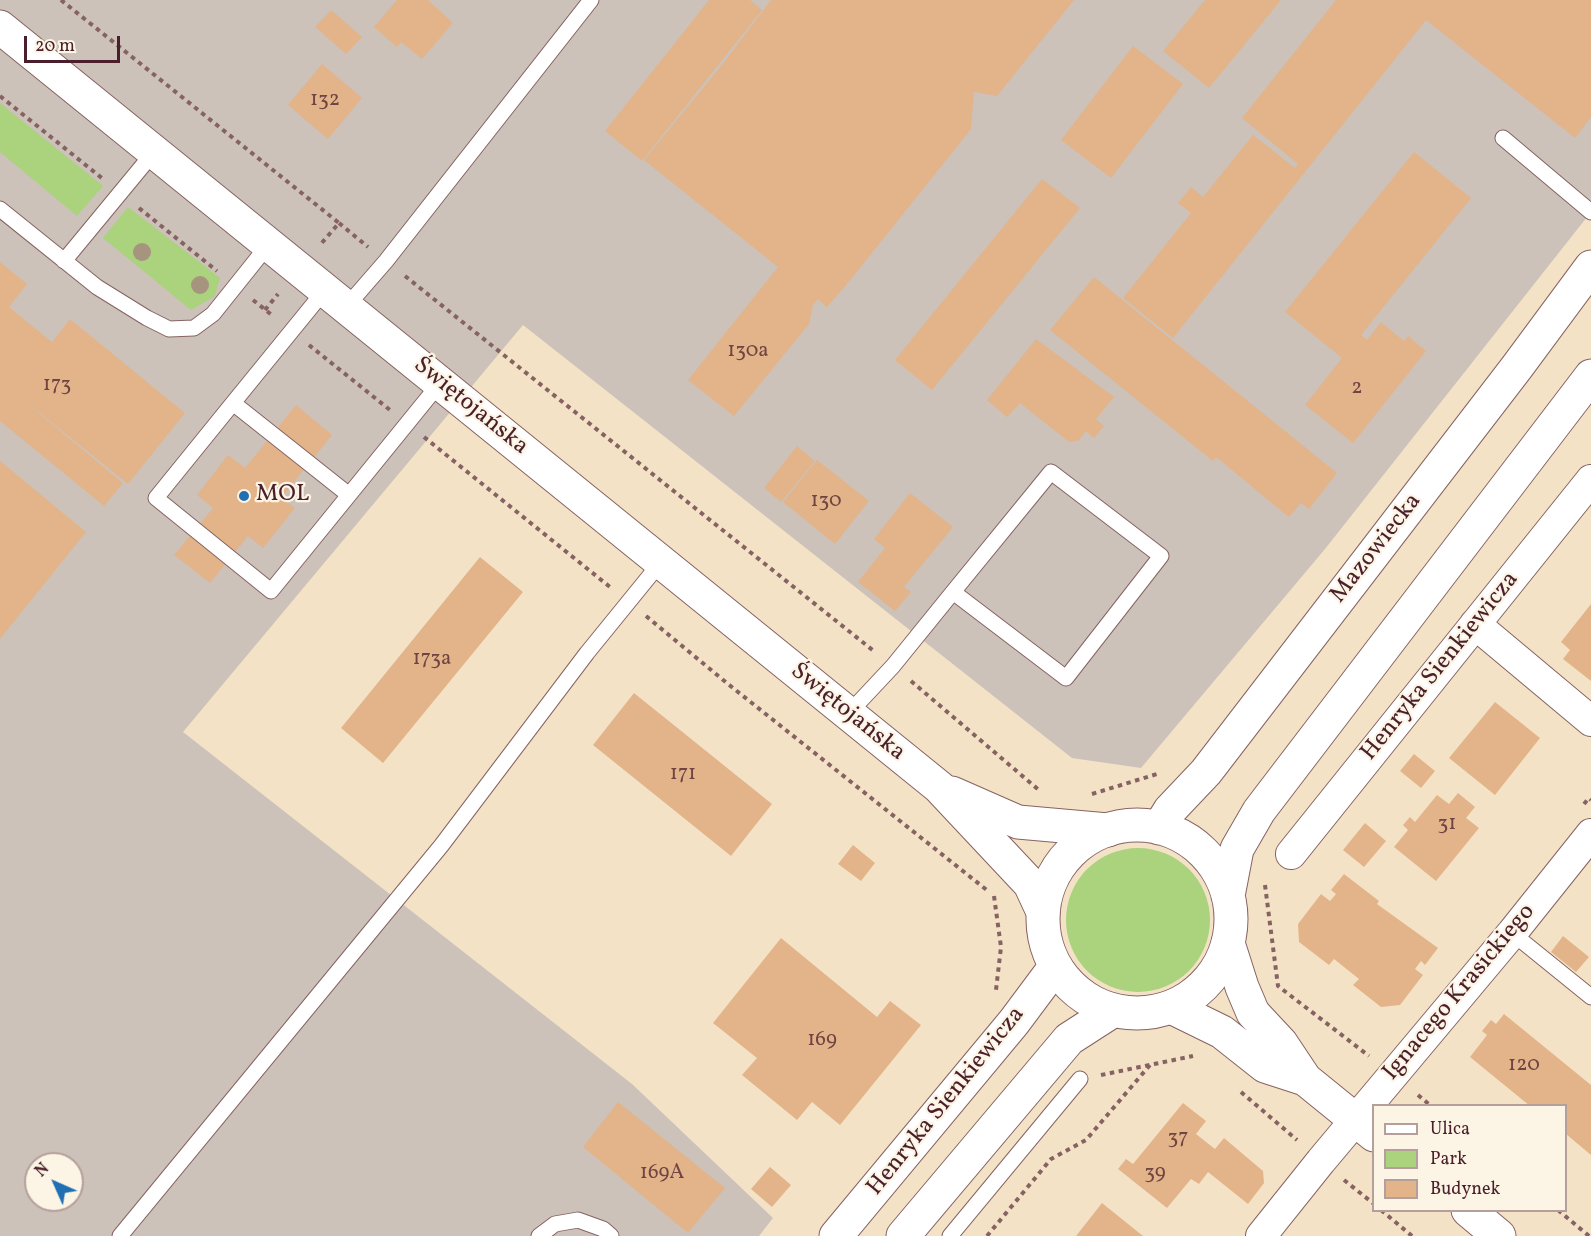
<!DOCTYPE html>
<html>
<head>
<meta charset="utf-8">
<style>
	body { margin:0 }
	#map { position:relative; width:1591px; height:1236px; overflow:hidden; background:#f4e2c7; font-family:Vollkorn,serif }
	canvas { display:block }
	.legend { position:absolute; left:1372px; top:1104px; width:195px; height:108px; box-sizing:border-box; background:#fcf5e5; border:2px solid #b59f9b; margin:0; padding:8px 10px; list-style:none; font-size:18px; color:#4a1f2b }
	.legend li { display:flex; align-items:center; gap:12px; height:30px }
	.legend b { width:30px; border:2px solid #b59f9b }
	.north { position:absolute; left:24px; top:1152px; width:60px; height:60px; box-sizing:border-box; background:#fcf5e5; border:2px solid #b59f9b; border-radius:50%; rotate:315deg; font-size:16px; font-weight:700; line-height:24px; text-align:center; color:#4a1f2b }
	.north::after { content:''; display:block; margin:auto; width:21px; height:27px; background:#1f6fb2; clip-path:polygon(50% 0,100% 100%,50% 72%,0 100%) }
	.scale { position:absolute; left:24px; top:36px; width:96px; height:27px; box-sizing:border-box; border:3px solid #4a1f2b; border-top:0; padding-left:8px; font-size:18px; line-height:21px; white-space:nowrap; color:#4a1f2b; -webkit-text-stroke:4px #fcf5e5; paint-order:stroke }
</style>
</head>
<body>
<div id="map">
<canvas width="1591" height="1236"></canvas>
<ul class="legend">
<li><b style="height:8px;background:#fff"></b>Ulica</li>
<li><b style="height:16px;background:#abd27d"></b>Park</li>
<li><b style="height:16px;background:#e3b489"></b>Budynek</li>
</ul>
<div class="north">N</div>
<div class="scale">20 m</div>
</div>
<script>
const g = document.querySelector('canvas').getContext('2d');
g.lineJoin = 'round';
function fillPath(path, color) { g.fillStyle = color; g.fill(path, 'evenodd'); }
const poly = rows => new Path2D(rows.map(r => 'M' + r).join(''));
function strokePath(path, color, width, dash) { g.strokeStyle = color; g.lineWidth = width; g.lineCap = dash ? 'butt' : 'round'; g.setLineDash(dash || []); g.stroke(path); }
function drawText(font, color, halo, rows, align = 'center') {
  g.font = font + ' Vollkorn,serif'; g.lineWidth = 4.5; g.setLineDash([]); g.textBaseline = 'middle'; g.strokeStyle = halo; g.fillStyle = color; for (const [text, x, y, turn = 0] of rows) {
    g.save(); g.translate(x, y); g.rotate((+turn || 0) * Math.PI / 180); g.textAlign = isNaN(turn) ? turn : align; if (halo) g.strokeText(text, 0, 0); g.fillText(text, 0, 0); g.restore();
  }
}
fillPath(poly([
	[0,0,1591,0,1591,212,1325,549,1141,768,1072,758,523,325,183,732,632,1084,773,1218,759,1236,0,1236],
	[36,1164,72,1164,72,1200,36,1200]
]), '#ccc2b9');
fillPath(poly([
	[0,103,103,186,77,216,0,152],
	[128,207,220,278,215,296,191,310,103,238],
	'1066 920a72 72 0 1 1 144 0a72 72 0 1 1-144 0Z'
]), '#abd27d');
fillPath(poly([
	[397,0,428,0,453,23,422,59,401,42,397,47,374,27],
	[709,0,750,0,762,10,642,161,605,131],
	[771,0,1074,0,997,96,974,92,971,129,847,284,827,307,818,299,813,305,809,324,734,416,688,380,778,267,644,160,721,66],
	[1205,0,1281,0,1209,88,1163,51],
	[1336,0,1591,0,1591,117,1575,138,1426,20,1173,338,1123,298,1191,213,1178,203,1191,187,1203,197,1253,135,1295,168,1298,164,1242,118],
	[331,10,362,37,346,54,315,27],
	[1133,46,1183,84,1111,178,1061,140],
	[322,64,362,98,328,139,288,105],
	[1414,152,1471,198,1361,335,1367,340,1381,322,1404,341,1408,336,1426,351,1353,443,1305,405,1342,358,1285,312],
	[1042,179,1080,208,932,390,895,360],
	[0,262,27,284,9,307,52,342,70,319,185,413,128,484,15,393,123,483,104,506,0,421],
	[1094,277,1337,473,1309,509,1301,503,1289,517,1216,457,1213,461,1050,330],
	[1036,339,1114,397,1096,419,1104,426,1094,438,1086,431,1078,441,1069,442,1020,403,1007,417,987,400],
	[296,405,332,435,281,498,295,508,263,548,248,536,210,583,174,555,213,508,197,495,228,455,245,468],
	[797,446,815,461,781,502,764,488],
	[817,460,869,501,835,544,783,502],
	[0,461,86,532,0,639],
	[910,493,953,527,904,587,911,592,895,611,858,582,885,548,874,539],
	[480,557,523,592,383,763,341,728],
	[1591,604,1591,681,1563,659,1570,650,1561,642],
	[634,693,772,804,731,856,593,745],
	[1495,702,1540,738,1495,795,1449,758],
	[1414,754,1435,771,1421,788,1400,771],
	[1458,793,1475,807,1466,818,1479,828,1436,881,1394,847,1408,830,1403,825,1410,817,1415,822,1437,795,1449,804],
	[1365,823,1386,841,1364,867,1343,850],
	[853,845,875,863,861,881,838,864],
	[1344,874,1379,901,1377,904,1438,948,1425,965,1421,961,1415,969,1423,975,1400,1005,1381,1007,1353,985,1359,979,1334,959,1329,965,1299,942,1298,924,1321,894,1330,901,1336,894,1331,890],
	[1563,936,1589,957,1576,972,1551,952],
	[781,938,877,1017,890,1001,921,1025,840,1125,812,1102,797,1120,742,1075,757,1058,713,1023],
	[1504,1014,1591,1085,1591,1155,1566,1134,1566,1106,1530,1106,1470,1057,1487,1035,1482,1031,1491,1020,1496,1024],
	[618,1102,725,1188,688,1233,583,1147],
	[1183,1103,1206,1121,1196,1134,1215,1149,1224,1138,1263,1171,1264,1183,1248,1204,1208,1172,1199,1184,1191,1179,1167,1208,1118,1169,1126,1159,1133,1164],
	[770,1167,791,1185,772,1207,751,1189],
	[1102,1203,1143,1236,1076,1236]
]), '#e3b489');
const service = poly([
	[1503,138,1591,212],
	[0,209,97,287,147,318,169,329,194,328,213,314,269,244],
	[64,261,154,152],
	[325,290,233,403,349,495,440,383],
	[346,307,386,261,591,0],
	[233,403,156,498,271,591,349,495],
	[848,714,893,666,953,592,1051,472,1161,556,1066,678,953,592],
	[1512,933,1591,997],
	[120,1236,441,846,587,653,661,562],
	[539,1236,555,1224,578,1220,603,1229,611,1236],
	[950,1236,1080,1079]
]);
const minor = poly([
	[1475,624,1591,721],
	[1291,854,1591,480],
	[1261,1236,1321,1161,1512,933,1591,834]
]);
const tertiary = poly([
	[0,27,939,787,1030,884,1043,912],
	[952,793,1018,822,1108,830],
	[1228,943,1242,987,1253,1013,1281,1043,1305,1079,1374,1135],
	[1171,1007,1222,1032,1265,1066,1305,1079],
	[1468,1210,1499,1236]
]);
const secondary = poly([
	'1043 919a94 94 0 1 1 188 0a94 94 0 1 1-188 0Z',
	[1159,828,1170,810,1206,772,1517,367,1591,267],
	[1228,896,1237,849,1259,811,1591,376],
	[836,1236,1014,1022,1055,967],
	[903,1236,1069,1039,1114,1010]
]);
strokePath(service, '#866362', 17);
strokePath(minor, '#866362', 32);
strokePath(tertiary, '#866362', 35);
strokePath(secondary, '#866362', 35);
strokePath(poly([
	[61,0,339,223,320,245],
	[0,96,103,179],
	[139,208,217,271],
	[339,223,368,247],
	[405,276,875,652],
	[253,300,273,316],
	[265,310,278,294],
	[309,345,390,410],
	[424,437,610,587],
	[646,616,728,684,988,891],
	[911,681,1040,791],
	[1092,794,1157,774],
	[1584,804,1589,798,1591,800],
	[1265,885,1278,986,1369,1056],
	[994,896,1001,947,996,990],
	[1101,1075,1193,1056],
	[1241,1092,1297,1140],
	[1418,1095,1431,1106],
	[1344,1180,1374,1204],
	[1381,1210,1412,1236],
	[1558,1210,1589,1236],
	[987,1236,1051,1159,1086,1140,1150,1065]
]), '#866362', 4, [4.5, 4.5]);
strokePath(service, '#fff', 15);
strokePath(minor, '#fff', 30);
strokePath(tertiary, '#fff', 33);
strokePath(secondary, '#fff', 33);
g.fillStyle = '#a6947f';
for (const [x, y] of [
	[142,252],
	[200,285]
]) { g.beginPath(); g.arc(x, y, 9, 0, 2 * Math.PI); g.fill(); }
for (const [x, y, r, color] of [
	[244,496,6,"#1f6fb2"]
]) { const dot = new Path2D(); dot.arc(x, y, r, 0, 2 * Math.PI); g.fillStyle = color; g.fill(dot); strokePath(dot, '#fcf5e5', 2); }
drawText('21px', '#704442', null, [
	["132",325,101],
	["130a",748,352],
	["173",57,386],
	["2",1357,389],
	["130",826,502],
	["173a",432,660],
	["171",683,775],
	["31",1447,825],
	["169",822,1041],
	["120",1524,1066],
	["37",1178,1139],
	["169A",662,1174],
	["39",1155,1174]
]);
drawText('24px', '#4a1f2b', '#fcf5e5', [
	["Świętojańska",470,407,39],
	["Mazowiecka",1377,549,-52],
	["Henryka Sienkiewicza",1441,667,-51],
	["Świętojańska",847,713,39],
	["Ignacego Krasickiego",1460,993,-50],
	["Henryka Sienkiewicza",947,1102,-51]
]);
drawText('24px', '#4a1f2b', '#fcf5e5', [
	["MOL",256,496]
], 'left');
</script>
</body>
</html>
